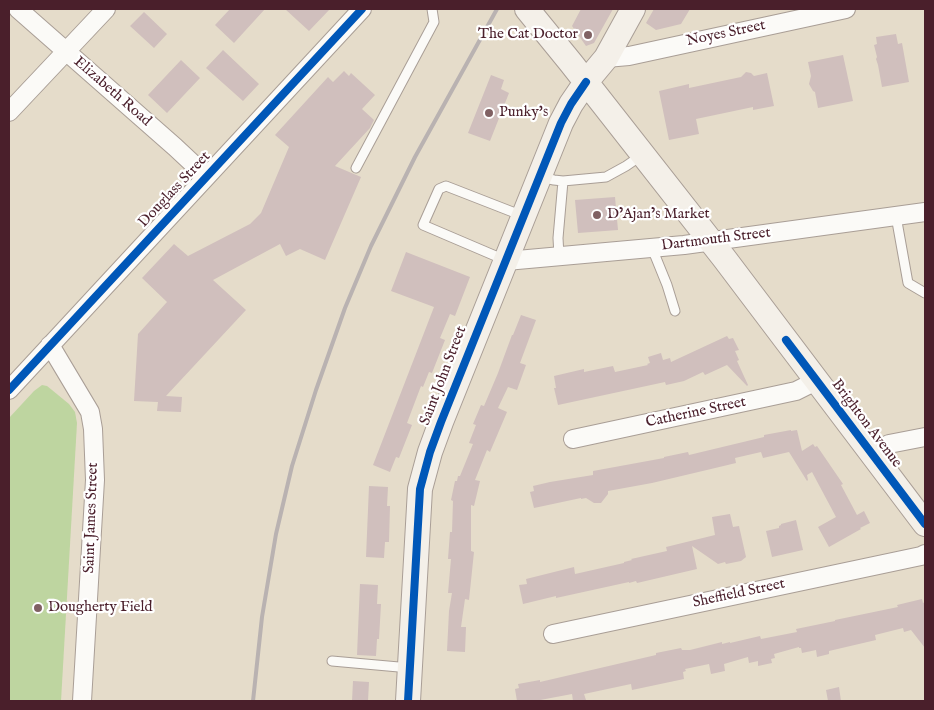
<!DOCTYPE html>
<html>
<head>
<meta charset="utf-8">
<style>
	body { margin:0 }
	#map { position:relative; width:934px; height:710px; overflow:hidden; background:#e5dcca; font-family:"IM FELL English",serif }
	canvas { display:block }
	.frame { position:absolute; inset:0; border:10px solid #4a1f2b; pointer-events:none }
</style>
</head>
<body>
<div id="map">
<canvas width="934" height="710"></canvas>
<div class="frame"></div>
</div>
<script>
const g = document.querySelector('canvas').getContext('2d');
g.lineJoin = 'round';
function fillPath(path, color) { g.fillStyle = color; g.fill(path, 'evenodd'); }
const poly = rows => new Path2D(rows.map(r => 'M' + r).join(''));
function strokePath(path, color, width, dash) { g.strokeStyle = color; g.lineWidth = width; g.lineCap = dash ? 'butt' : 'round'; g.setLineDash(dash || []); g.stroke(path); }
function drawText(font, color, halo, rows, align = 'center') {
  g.font = font + ' "IM FELL English",serif'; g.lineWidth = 4.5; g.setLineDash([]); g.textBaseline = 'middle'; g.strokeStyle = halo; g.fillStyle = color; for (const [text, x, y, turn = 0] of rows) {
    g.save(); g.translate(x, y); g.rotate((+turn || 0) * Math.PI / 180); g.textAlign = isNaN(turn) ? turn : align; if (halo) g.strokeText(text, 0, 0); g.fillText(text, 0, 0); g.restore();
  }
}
fillPath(poly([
	[42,385,47,386,52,390,69,404,75,412,77,423,61,701,9,701,9,418,34,391]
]), '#bed5a0');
fillPath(poly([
	[230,9,265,9,234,43,215,25],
	[285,9,330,9,309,31],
	[581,9,613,9,594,43,586,46,572,26],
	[654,9,690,9,681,24,656,30,646,23],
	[144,12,167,34,154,48,130,26],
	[896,34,898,44,902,43,909,82,882,87,878,65,876,59,877,57,874,45,877,44,876,37],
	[223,50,259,84,243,101,206,68],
	[843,55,853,101,818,108,815,92,813,91,809,84,811,76,808,62],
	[181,60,200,78,167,113,148,95],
	[344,71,349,76,351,73,375,95,362,109,374,120,370,128,335,166,361,177,325,260,300,249,286,256,280,244,213,280,246,310,166,396,182,397,181,412,157,411,158,402,134,401,138,334,167,302,142,278,174,244,188,256,250,224,261,213,289,147,275,135,328,77,333,82],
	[746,72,751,73,754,76,767,73,774,106,753,110,753,107,696,119,699,134,669,140,659,91,689,84,689,88,741,77],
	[491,75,504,80,501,89,509,93,490,141,468,133],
	[615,197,618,230,578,233,575,200],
	[406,252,470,277,455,316,450,314,440,338,445,340,432,373,429,372,423,387,421,386,407,423,412,425,399,458,396,457,390,472,373,465,434,307,391,291],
	[521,315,536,320,520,363,526,365,517,390,508,387,498,408,507,412,490,452,487,450,475,480,480,481,474,506,471,505,471,551,474,552,469,600,465,599,461,627,466,627,465,652,447,651,449,611,452,593,448,593,451,559,448,559,450,532,452,532,453,501,451,500,455,481,457,481,458,476,460,476,473,444,469,443,476,425,473,424,481,405,484,406,498,373,512,335,513,335],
	[727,336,729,339,733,338,739,350,735,351,739,360,737,361,748,385,747,386,727,365,705,375,703,372,684,381,666,385,665,382,558,405,554,388,556,388,554,376,584,369,584,372,613,366,615,372,648,365,647,364,650,363,648,357,661,353,663,360,670,358,671,362],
	[791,430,791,431,797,430,802,451,813,444,815,447,817,446,843,484,841,485,857,515,864,511,870,523,860,528,861,529,829,547,818,527,836,517,812,472,807,475,808,480,807,481,789,452,763,458,761,452,735,458,736,463,711,469,652,483,608,491,608,494,601,503,594,503,586,498,581,499,581,498,534,508,530,492,534,491,533,486,550,482,593,475,593,471,664,458,664,457,688,452,689,455,764,437,764,435],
	[369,486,388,487,387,506,390,506,389,542,385,542,384,558,366,557],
	[730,514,733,527,739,526,746,557,741,561,726,564,725,562,718,564,692,546,697,569,637,583,636,581,629,583,629,582,556,598,556,596,523,604,519,585,527,584,526,579,574,567,575,574,624,563,624,562,632,560,631,559,667,551,666,547,715,535,712,517],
	[796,520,803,550,772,557,766,531,779,528,779,526,781,525,781,524],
	[360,584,378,585,377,604,381,604,379,639,377,639,376,656,357,655],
	[922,599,923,603,925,602,925,648,911,630,904,632,903,628,875,635,876,640,829,651,829,654,817,657,816,650,802,653,801,648,799,648,799,647,774,654,775,658,771,659,772,663,758,666,758,661,749,663,748,657,724,664,725,671,711,674,709,664,685,669,686,671,683,672,684,679,632,690,631,684,584,694,586,700,578,701,573,701,572,694,535,701,517,701,515,689,519,688,518,684,540,680,540,682,656,655,656,653,681,648,682,650,690,650,722,642,722,644,730,642,730,643,760,636,761,639,797,632,796,629,835,621,835,620,898,607,897,605],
	[353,681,369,682,368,701,352,701],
	[839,687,841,701,828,701,826,690]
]), '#d0bfbd');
const lane = poly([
	[356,168,434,22,432,9],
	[540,177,554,180,563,181,606,177,626,166,642,155],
	[896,216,908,283,925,293],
	[652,248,667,285,675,311],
	[559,256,558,238,563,181],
	[505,260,423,225,439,189,446,186,523,216],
	[332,661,410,668]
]);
const street = poly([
	[18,9,175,147,206,176],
	[606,58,629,56,846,9],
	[9,112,106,9],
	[506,261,684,245,925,212],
	[50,345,90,412,93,429,95,480,82,701],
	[9,390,362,9],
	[573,439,796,391,816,381],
	[872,453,889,444,925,437],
	[553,634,921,556,925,554]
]);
const secondary = poly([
	[527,9,571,63,724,258,925,524],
	[408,701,420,489,430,452,441,422,561,123,571,104,586,82,606,58,633,9]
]);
strokePath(lane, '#a99e96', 11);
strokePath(street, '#a99e96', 20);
strokePath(secondary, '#a99e96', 26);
strokePath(lane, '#fbfaf7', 9);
strokePath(street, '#fbfaf7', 18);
strokePath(secondary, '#f4f0e9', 24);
strokePath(poly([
	[253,701,262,617,276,534,292,466,316,390,345,308,371,246,415,157,497,9]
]), '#b9b2b1', 4);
strokePath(poly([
	[786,340,925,524],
	[9,390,362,9],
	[408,701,420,489,430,452,441,422,561,123,571,104,586,82]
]), '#0057b8', 8);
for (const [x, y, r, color] of [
	[588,35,5,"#806163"],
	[489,113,5,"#806163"],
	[597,215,5,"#806163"],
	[38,608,5,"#806163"]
]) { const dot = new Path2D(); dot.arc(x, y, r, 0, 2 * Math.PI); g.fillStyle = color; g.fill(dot); strokePath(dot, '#fff', 2); }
drawText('15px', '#4a1f2b', '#fff', [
	["Noyes Street",726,34,-12],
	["Elizabeth Road",112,92,41],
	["Douglass Street",175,190,-47],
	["Dartmouth Street",716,240,-7],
	["Saint John Street",444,376,-69],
	["Catherine Street",696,413,-12],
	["Brighton Avenue",866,424,53],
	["Saint James Street",92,518,-88],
	["Sheffield Street",739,594,-12]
]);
drawText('15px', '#4a1f2b', '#fff', [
	["The Cat Doctor",578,35,"right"],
	["Punky's",499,113],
	["D’Ajan’s Market",607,215],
	["Dougherty Field",48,608]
], 'left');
</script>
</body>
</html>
